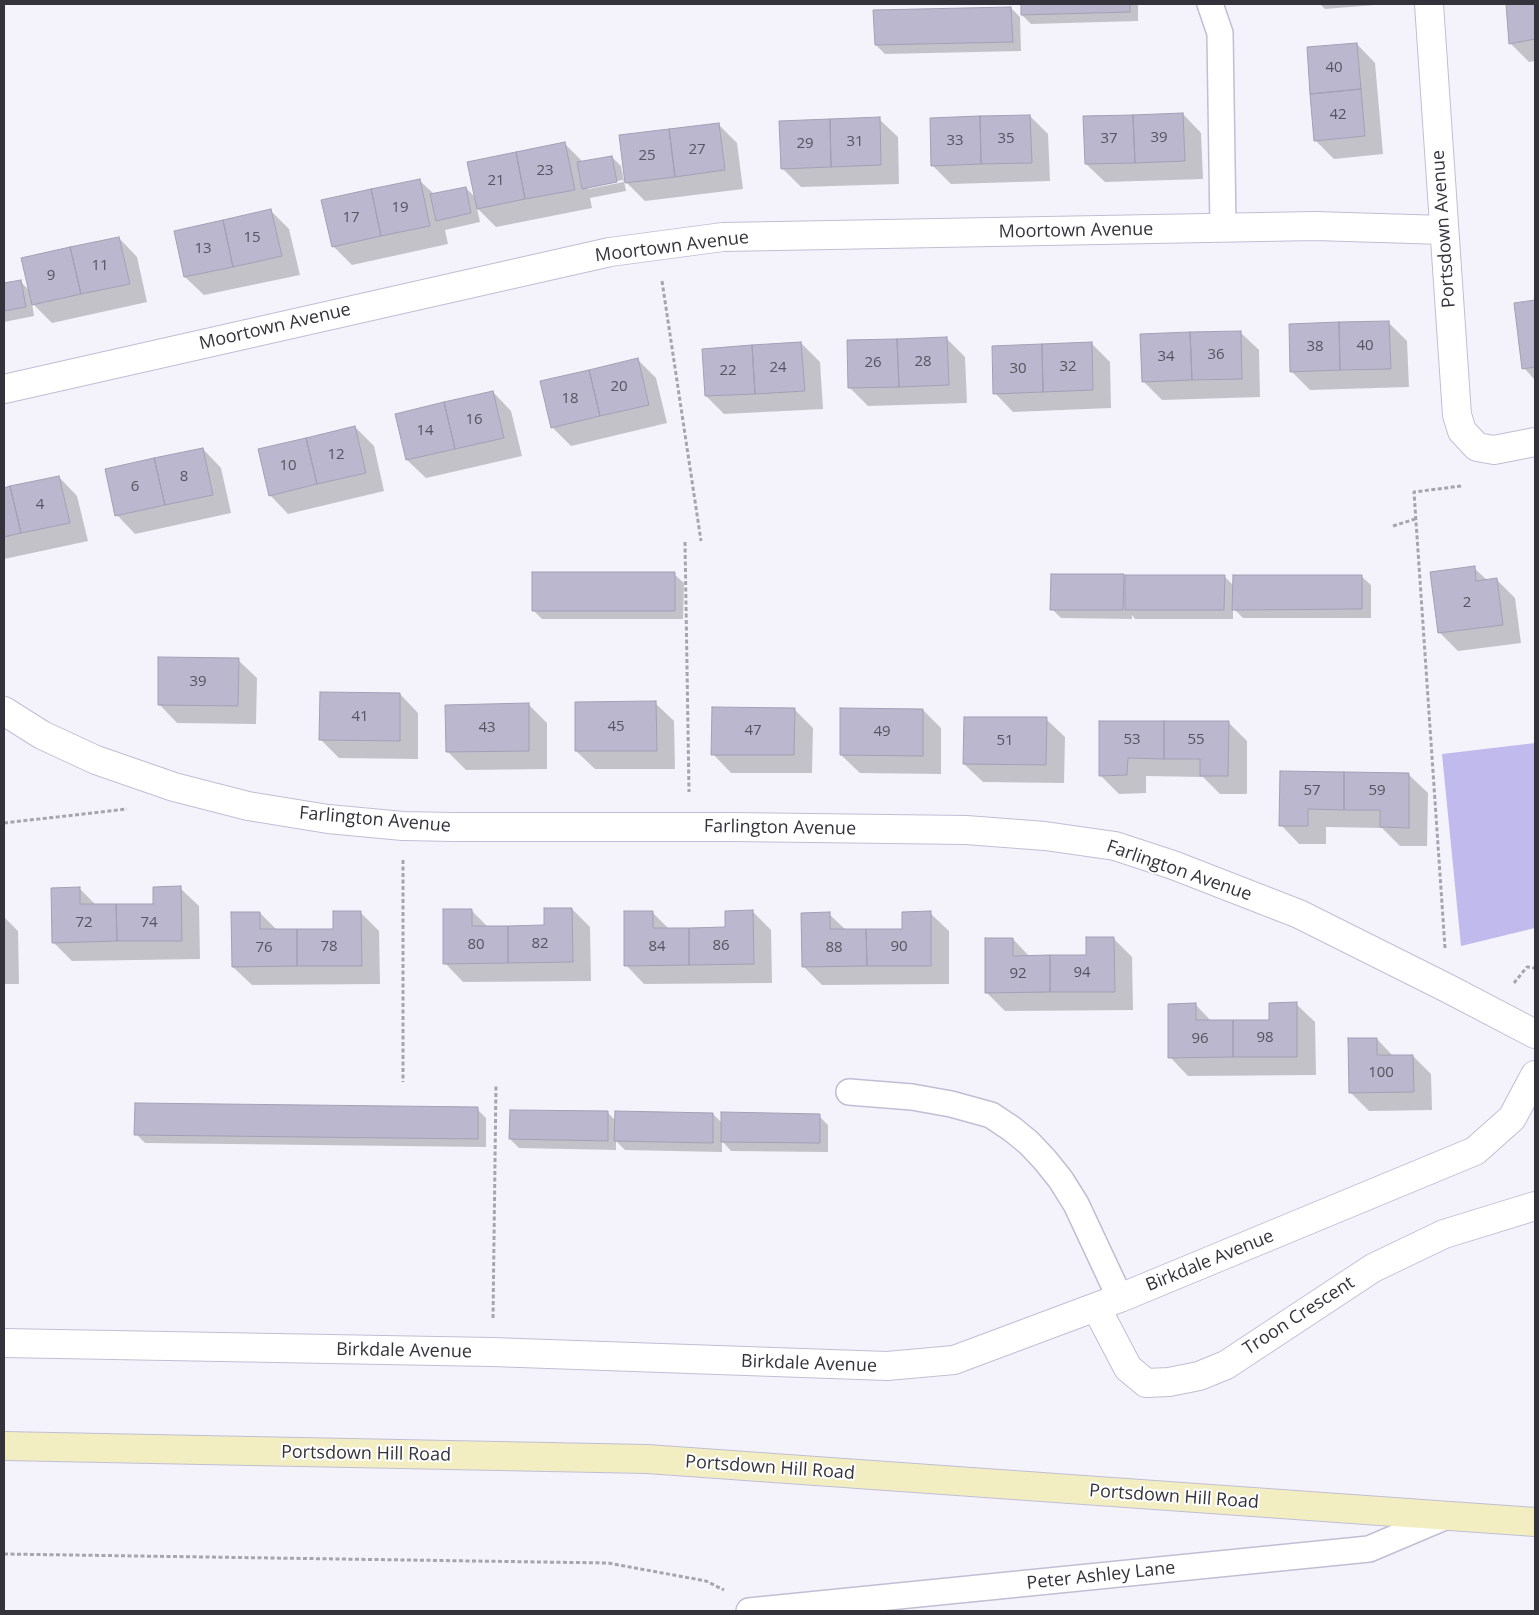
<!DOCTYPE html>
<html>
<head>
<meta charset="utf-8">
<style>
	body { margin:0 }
	#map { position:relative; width:1539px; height:1615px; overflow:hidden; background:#f4f3fc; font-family:"Open Sans",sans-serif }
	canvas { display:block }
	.frame { position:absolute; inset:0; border:5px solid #34333c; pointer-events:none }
</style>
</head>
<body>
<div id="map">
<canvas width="1539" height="1615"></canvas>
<div class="frame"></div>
</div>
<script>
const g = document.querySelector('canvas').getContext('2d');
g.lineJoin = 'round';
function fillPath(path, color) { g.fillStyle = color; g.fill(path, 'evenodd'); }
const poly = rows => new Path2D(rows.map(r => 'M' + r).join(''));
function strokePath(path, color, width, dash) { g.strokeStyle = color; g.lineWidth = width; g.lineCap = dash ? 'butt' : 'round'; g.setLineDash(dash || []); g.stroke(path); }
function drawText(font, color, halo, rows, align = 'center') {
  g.font = font + ' "Open Sans",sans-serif'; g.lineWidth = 4; g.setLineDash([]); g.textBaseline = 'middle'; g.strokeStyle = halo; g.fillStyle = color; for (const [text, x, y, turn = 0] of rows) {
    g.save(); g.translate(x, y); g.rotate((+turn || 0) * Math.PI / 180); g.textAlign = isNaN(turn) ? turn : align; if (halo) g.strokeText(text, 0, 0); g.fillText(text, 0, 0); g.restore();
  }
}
fillPath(poly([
	[1535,743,1535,928,1461,946,1442,754]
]), '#c0baed');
fillPath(poly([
	[1022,4,1138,4,1138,21,1031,24,1022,15],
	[1320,4,1374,4,1374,5,1325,9],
	[1507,4,1535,4,1535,61,1529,62,1510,43],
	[1011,8,1020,17,1021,51,885,54,876,45],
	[1357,44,1375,63,1383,154,1334,159,1315,140],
	[1183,114,1201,133,1203,179,1105,182,1086,164],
	[1030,116,1048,134,1050,181,951,184,932,165],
	[879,119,898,137,899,184,801,187,782,168],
	[718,124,737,143,743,189,645,201,626,182],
	[565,144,583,162,612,157,621,166,626,191,590,198,592,208,496,227,477,208,480,222,445,230,448,244,352,265,333,246,419,180,434,194,466,188,476,198],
	[623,180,624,182,588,189,588,186],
	[271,211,289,229,300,275,204,295,185,277],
	[119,238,137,257,147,302,52,323,32,303,34,316,4,322,4,284,20,281,30,291],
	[1535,302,1535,380,1524,368,1515,304],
	[1388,322,1407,341,1409,387,1310,390,1292,372],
	[1240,332,1259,350,1260,397,1162,400,1143,381],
	[946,338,965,357,967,403,868,406,850,388],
	[801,343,820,362,823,409,724,414,706,396],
	[1091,343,1110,362,1111,408,1013,412,995,393],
	[637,359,656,378,667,423,571,446,552,427],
	[493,392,511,411,522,456,426,478,407,460],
	[355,427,374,446,384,491,288,514,270,495],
	[203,449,221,468,231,513,135,534,117,515],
	[59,477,77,496,88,541,4,559,4,489],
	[1474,568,1488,581,1497,580,1515,598,1521,643,1458,651,1439,632],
	[674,574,684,583,683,619,542,619,533,610],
	[1123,575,1127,579,1224,576,1234,586,1361,576,1371,585,1371,618,1243,618,1233,608,1233,619,1135,619,1132,615,1132,619,1061,618,1052,609],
	[238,660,257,678,256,724,177,723,159,704],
	[400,694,418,713,418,759,339,758,321,740],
	[655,703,674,721,675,769,595,769,576,751],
	[528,704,547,723,547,769,466,770,447,751],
	[794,709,813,728,812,773,731,773,713,754],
	[923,710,941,728,941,774,860,773,841,755],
	[1046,719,1065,737,1064,783,983,782,964,764],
	[1101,722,1228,722,1247,741,1247,794,1220,794,1203,777,1146,776,1146,793,1119,794,1100,775],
	[1281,773,1409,775,1428,793,1427,846,1400,846,1382,828,1326,827,1326,844,1299,844,1281,825],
	[180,888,199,906,200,959,72,961,53,942,80,889,96,905,154,905],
	[572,909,590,927,591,981,463,982,445,963,471,910,488,927,545,926],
	[360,912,379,931,380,984,252,985,233,967,260,913,277,930,334,930],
	[652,912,669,929,726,929,753,912,771,930,772,983,644,984,626,965],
	[930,913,949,931,949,984,822,985,803,966,829,914,846,930,903,930],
	[4,917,18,931,19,984,4,984],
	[1113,938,1132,957,1133,1010,1005,1011,987,993,1013,939,1030,957,1087,956],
	[1296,1004,1315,1022,1316,1075,1188,1076,1170,1057,1196,1005,1212,1022,1270,1021],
	[1377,1039,1393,1056,1413,1056,1431,1074,1432,1110,1369,1111,1350,1092],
	[477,1109,486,1118,486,1147,145,1143,136,1134],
	[608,1113,616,1121,713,1114,723,1124,819,1116,828,1125,828,1152,731,1151,722,1141,722,1152,625,1150,616,1141,616,1150,519,1148,510,1139]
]), '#0003');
const building = poly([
	[1021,4,1130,4,1130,12,1021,15,1021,4],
	[1506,4,1535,4,1535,39,1509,44,1506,4],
	[1011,7,1013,42,875,45,873,10,1011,7],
	[1357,43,1361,89,1310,94,1307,47,1357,43],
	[1361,89,1365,136,1314,141,1310,94,1361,89],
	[1183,113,1185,161,1135,163,1133,115,1183,113],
	[1030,115,1032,163,981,164,980,116,1030,115],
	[1133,115,1135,163,1085,164,1083,116,1133,115],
	[980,116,981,164,931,166,930,118,980,116],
	[880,117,881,165,831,167,830,119,880,117],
	[830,119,831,167,781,169,779,121,830,119],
	[719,123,725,170,675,177,669,129,719,123],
	[669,129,675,177,625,183,619,135,669,129],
	[565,142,575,190,525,199,516,152,565,142],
	[516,152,525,199,477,209,467,162,516,152],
	[612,156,617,182,582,189,577,162,612,156],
	[420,179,430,226,381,236,371,189,420,179],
	[466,187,471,213,436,221,430,194,466,187],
	[371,189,381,236,332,247,321,200,371,189],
	[271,209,282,256,233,267,223,220,271,209],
	[223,220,233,267,184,277,174,231,223,220],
	[119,237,130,284,81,294,70,247,119,237],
	[70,247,81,294,32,305,21,258,70,247],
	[21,280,26,307,4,311,4,283,21,280],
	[1535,300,1535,367,1522,369,1514,303,1535,300],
	[1389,321,1391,369,1340,370,1339,322,1389,321],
	[1339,322,1340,370,1290,372,1289,324,1339,322],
	[1241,331,1242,379,1192,380,1190,332,1241,331],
	[1190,332,1192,380,1142,382,1140,334,1190,332],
	[947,337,949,385,899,387,897,339,947,337],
	[897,339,899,387,848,388,847,340,897,339],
	[801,342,805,391,755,394,752,345,801,342],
	[1092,342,1093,390,1043,392,1042,344,1092,342],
	[1042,344,1043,392,993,394,992,346,1042,344],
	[752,345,755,394,705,396,702,349,752,345],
	[638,358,649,405,600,416,589,370,638,358],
	[589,370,600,416,551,428,540,381,589,370],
	[493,391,504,438,455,449,444,402,493,391],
	[444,402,455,449,406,460,395,414,444,402],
	[355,426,366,473,317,484,306,438,355,426],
	[306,438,317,484,269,496,258,449,306,438],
	[203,448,213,495,165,505,154,458,203,448],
	[154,458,165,505,115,516,105,469,154,458],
	[59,476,70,523,21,533,10,486,59,476],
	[10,486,21,533,4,537,4,488,10,486],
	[1475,566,1476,581,1497,578,1503,625,1438,633,1430,572,1475,566],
	[532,572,675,572,675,611,532,611,532,572],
	[1051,574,1124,574,1123,610,1050,610,1051,574],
	[1125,575,1225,575,1224,610,1125,610,1125,575],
	[1233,575,1362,575,1362,609,1232,610,1233,575],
	[158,657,239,658,238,706,158,705,158,657],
	[320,692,400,693,400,741,319,740,320,692],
	[656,701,657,751,575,751,575,702,656,701],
	[529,703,529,751,446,752,445,705,529,703],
	[712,707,795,708,794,755,711,755,712,707],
	[840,708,923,709,923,756,840,755,840,708],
	[964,717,1047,717,1046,765,963,764,964,717],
	[1099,721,1164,721,1164,759,1128,758,1127,775,1099,776,1099,721],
	[1164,721,1229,721,1228,776,1200,776,1200,759,1164,759,1164,721],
	[1280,771,1344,772,1344,810,1308,809,1308,826,1279,826,1280,771],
	[1344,772,1409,773,1409,828,1380,827,1380,810,1344,810,1344,772],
	[181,886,182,941,117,941,116,904,153,904,153,887,181,886],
	[80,887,80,904,116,904,117,941,52,943,51,888,80,887],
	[544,908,572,908,573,962,508,963,508,926,544,925,544,908],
	[443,909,472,909,472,926,508,926,508,963,443,964,443,909],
	[753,910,754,964,689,965,689,928,725,927,725,911,753,910],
	[333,911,361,911,362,966,297,966,297,929,333,929,333,911],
	[624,911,653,911,653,928,689,928,689,965,624,966,624,911],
	[931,911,931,966,867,966,866,929,902,929,902,912,931,911],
	[231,912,260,912,260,929,297,929,297,966,232,967,231,912],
	[830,912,830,929,866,929,867,966,802,967,801,913,830,912],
	[1086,937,1114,937,1115,992,1050,992,1050,955,1086,955,1086,937],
	[985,938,1013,938,1013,956,1050,955,1050,992,985,993,985,938],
	[1297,1002,1297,1057,1233,1057,1233,1020,1269,1020,1269,1003,1297,1002],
	[1196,1003,1196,1020,1233,1020,1233,1057,1168,1058,1168,1004,1196,1003],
	[1348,1038,1377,1038,1377,1055,1413,1055,1414,1092,1349,1093,1348,1038],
	[135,1103,478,1107,478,1139,134,1135,135,1103],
	[510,1110,608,1111,608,1141,509,1139,510,1110],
	[615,1111,713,1113,713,1143,614,1141,615,1111],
	[721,1112,820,1114,820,1143,721,1142,721,1112]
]);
fillPath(building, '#bab7ce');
strokePath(building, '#a2a0b5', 1);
const service = poly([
	[1210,4,1220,33,1223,228],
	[849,1092,912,1097,951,1104,991,1115,1012,1129,1029,1143,1045,1160,1061,1180,1076,1204,1120,1298],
	[749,1611,1369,1549,1447,1516]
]);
const minor = poly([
	[1429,4,1457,415,1462,431,1477,447,1494,450,1535,442],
	[4,389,610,252,723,237,1315,226,1444,230],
	[4,711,42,735,96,760,174,787,248,806,328,819,403,826,453,827,734,827,966,830,1045,836,1115,846,1173,865,1299,914,1447,988,1535,1034],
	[1096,1307,1128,1368,1146,1383,1169,1382,1199,1376,1226,1365,1373,1268,1444,1234,1535,1206],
	[4,1343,492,1352,887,1366,954,1360,1120,1298,1475,1151,1512,1118,1535,1075]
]);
const secondary = poly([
	[4,1446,647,1459,1535,1522]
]);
strokePath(service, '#c0bed4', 28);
strokePath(minor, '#c0bed4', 30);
strokePath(secondary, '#c0bed4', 30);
strokePath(poly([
	[662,281,701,541],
	[1393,526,1415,519],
	[685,542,689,792],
	[4,823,127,809],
	[403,860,403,1082],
	[1445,948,1414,492,1461,486],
	[1514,983,1527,967,1535,968],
	[493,1318,496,1084],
	[4,1554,608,1563,706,1581,724,1590]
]), '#a6a5ae', 3, [4, 2.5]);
strokePath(service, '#fff', 25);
strokePath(minor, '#fff', 28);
strokePath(secondary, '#f3eec2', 28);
drawText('15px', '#565460', null, [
	["40",1334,68],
	["42",1338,115],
	["39",1159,138],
	["35",1006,139],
	["37",1109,139],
	["33",955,141],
	["31",855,142],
	["29",805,144],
	["27",697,150],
	["25",647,156],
	["23",545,171],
	["21",496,181],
	["19",400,208],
	["17",351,218],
	["15",252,238],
	["13",203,249],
	["11",100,266],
	["9",51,276],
	["40",1365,346],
	["38",1315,347],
	["36",1216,355],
	["34",1166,357],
	["28",923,362],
	["26",873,363],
	["32",1068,367],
	["24",778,368],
	["30",1018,369],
	["22",728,371],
	["20",619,387],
	["18",570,399],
	["16",474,420],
	["14",425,431],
	["12",336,455],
	["10",288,466],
	["8",184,477],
	["6",135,487],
	["4",40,505],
	["2",1467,603],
	["39",198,682],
	["41",360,717],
	["45",616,727],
	["43",487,728],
	["47",753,731],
	["49",882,732],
	["53",1132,740],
	["55",1196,740],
	["51",1005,741],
	["57",1312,791],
	["59",1377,791],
	["72",84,923],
	["74",149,923],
	["82",540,944],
	["80",476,945],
	["86",721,946],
	["78",329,947],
	["84",657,947],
	["90",899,947],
	["76",264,948],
	["88",834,948],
	["94",1082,973],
	["92",1018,974],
	["98",1265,1038],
	["96",1200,1039],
	["100",1381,1073]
]);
drawText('18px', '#34333c', '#fff', [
	["Portsdown Avenue",1444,229,-94],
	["Moortown Avenue",1076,231,-1],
	["Moortown Avenue",672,247,-7],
	["Moortown Avenue",275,327,-13],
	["Farlington Avenue",375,820,5],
	["Farlington Avenue",780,828,1],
	["Farlington Avenue",1179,871,19],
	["Birkdale Avenue",1210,1261,-22],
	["Troon Crescent",1299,1316,-33],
	["Birkdale Avenue",404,1351,1],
	["Birkdale Avenue",809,1364,2],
	["Portsdown Hill Road",366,1454,1],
	["Portsdown Hill Road",770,1468,4],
	["Portsdown Hill Road",1174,1497,4],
	["Peter Ashley Lane",1101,1576,-6]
]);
</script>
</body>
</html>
